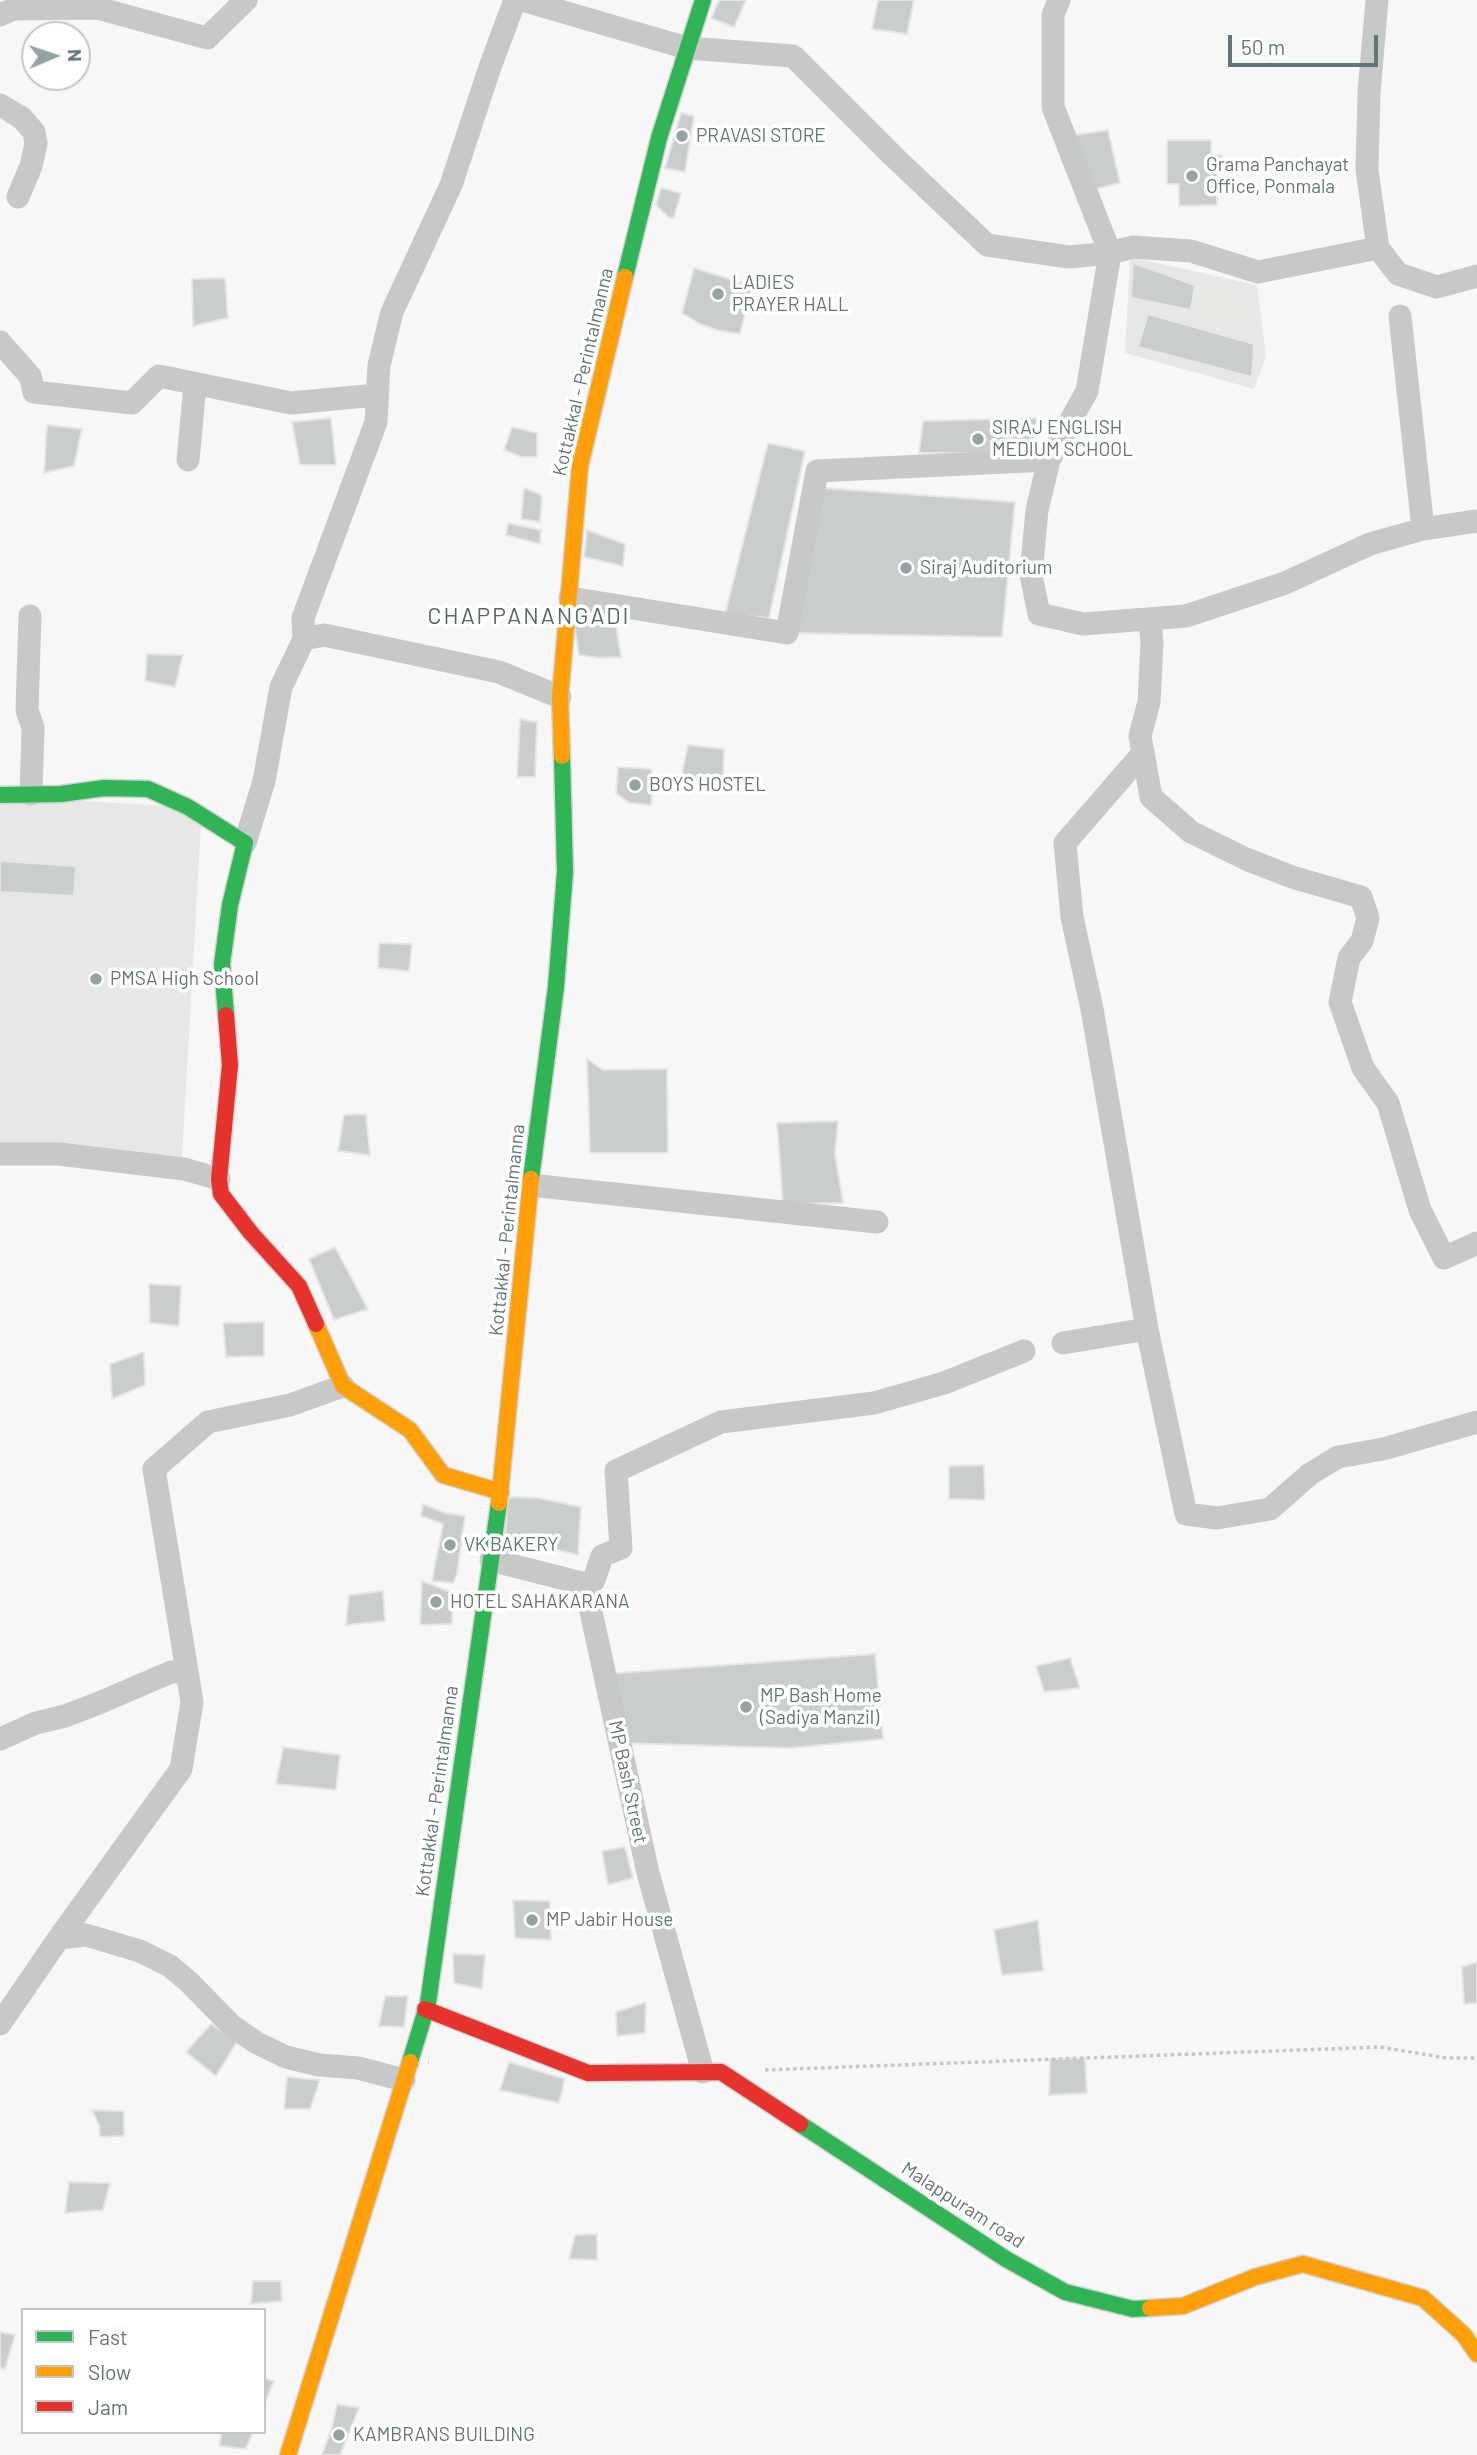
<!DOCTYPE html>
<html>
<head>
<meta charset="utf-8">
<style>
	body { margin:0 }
	#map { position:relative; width:1477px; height:2455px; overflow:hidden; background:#f7f7f7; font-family:Barlow,sans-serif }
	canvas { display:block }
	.legend { position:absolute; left:21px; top:2308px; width:245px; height:126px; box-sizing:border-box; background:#fff; border:2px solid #c0c8c9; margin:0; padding:9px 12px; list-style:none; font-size:21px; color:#627678 }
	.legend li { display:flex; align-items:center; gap:14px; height:35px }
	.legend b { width:35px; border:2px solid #c0c8c9 }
	.north { position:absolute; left:21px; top:21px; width:70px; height:70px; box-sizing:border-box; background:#fff; border:2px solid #c0c8c9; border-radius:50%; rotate:88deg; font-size:19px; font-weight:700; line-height:28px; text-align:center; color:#627678 }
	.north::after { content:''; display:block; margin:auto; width:24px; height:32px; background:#96a3a4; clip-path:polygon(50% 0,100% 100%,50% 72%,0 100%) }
	.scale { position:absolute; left:1228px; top:35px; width:150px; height:32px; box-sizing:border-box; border:4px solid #627678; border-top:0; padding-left:9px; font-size:21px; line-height:24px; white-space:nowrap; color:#627678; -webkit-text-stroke:5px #fff; paint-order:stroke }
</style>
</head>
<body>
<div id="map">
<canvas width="1477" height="2455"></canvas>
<ul class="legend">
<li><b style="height:9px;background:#30b455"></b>Fast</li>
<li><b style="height:9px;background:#ff9f0a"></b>Slow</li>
<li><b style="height:9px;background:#e5322d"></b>Jam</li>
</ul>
<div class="north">N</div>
<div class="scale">50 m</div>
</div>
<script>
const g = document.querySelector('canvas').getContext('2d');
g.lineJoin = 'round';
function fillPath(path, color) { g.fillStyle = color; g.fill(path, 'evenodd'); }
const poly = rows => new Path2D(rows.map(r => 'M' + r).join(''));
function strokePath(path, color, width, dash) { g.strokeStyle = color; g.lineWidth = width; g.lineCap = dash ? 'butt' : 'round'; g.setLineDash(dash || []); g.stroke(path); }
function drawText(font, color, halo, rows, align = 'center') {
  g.font = font + ' Barlow,sans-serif'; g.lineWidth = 7; g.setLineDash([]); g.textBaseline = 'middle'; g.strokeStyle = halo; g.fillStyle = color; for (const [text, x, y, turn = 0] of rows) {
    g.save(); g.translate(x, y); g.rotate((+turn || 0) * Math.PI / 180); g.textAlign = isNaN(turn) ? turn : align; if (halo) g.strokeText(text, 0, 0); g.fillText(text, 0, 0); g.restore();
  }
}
fillPath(poly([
	[1130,257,1257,285,1266,357,1254,389,1125,353],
	[0,796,202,808,182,1157,0,1150]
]), '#e6e8e7');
fillPath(poly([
	[1198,281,1246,294,1249,333,1188,319]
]), '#e7e9e5');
const building = poly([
	[719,0,746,0,734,27,711,18,719,0],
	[878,0,914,0,907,34,872,29,878,0],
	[681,113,694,116,685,172,665,168,681,113],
	[1108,130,1120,183,1091,190,1075,135,1108,130],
	[1167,140,1211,140,1211,155,1222,155,1222,169,1217,169,1217,205,1179,206,1179,184,1167,184,1167,140],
	[661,188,681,193,674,218,668,217,656,205,661,188],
	[1133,263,1195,285,1191,310,1131,298,1133,263],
	[694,268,752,286,740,334,716,330,700,324,682,313,694,268],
	[225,278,228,318,193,326,192,279,225,278],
	[1148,314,1254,344,1252,377,1138,347,1148,314],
	[331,418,336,465,300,465,292,422,331,418],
	[1037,418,1033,453,919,453,923,421,1037,418],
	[47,425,82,429,74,466,44,473,47,425],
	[512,427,537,433,537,457,522,457,504,450,512,427],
	[768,443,805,451,769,618,725,614,768,443],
	[524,488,540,494,542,498,540,522,521,519,524,488],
	[824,488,1015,502,1002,637,789,633,824,488],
	[508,523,541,530,540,544,506,535,508,523],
	[587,530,625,544,623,566,584,557,587,530],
	[574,623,616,626,621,657,599,658,579,655,574,623],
	[147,654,183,655,175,687,145,681,147,654],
	[520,719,537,722,535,777,517,777,520,719],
	[688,745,724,749,723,789,679,787,688,745],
	[618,767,651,769,654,779,651,805,629,803,616,793,618,767],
	[0,861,76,866,74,896,0,892,0,861],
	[379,943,412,944,409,971,378,968,379,943],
	[587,1059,603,1070,667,1069,668,1153,590,1153,587,1059],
	[366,1114,370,1155,338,1151,344,1115,366,1114],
	[838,1121,835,1154,843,1203,783,1204,777,1123,838,1121],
	[335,1247,368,1309,334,1320,309,1259,335,1247],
	[149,1284,181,1286,179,1326,150,1323,149,1284],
	[264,1322,264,1356,226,1357,223,1323,264,1322],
	[144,1352,145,1385,112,1399,110,1364,144,1352],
	[984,1465,985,1500,949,1499,949,1466,984,1465],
	[508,1497,538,1498,581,1507,578,1555,505,1537,508,1497],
	[423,1504,445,1513,465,1516,457,1574,453,1583,432,1581,443,1524,421,1516,423,1504],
	[422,1581,453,1593,452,1624,420,1625,422,1581],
	[383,1591,385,1621,346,1625,349,1595,383,1591],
	[875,1654,883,1739,791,1748,619,1743,604,1674,875,1654],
	[1070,1658,1080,1688,1044,1692,1036,1666,1070,1658],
	[283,1747,340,1755,336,1790,276,1784,283,1747],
	[625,1847,633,1878,608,1885,602,1851,625,1847],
	[513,1900,550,1901,551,1940,515,1938,513,1900],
	[1038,1920,1043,1971,1002,1975,994,1930,1038,1920],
	[453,1954,485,1955,482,1989,454,1983,453,1954],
	[1477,1962,1477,2003,1464,2004,1462,1967,1477,1962],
	[385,1996,408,1996,404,2027,379,2026,385,1996],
	[646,2002,645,2033,617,2036,616,2012,646,2002],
	[211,2024,237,2042,216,2076,186,2052,211,2024],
	[1085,2058,1087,2093,1049,2095,1050,2059,1085,2058],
	[509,2062,565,2079,559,2103,500,2090,509,2062],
	[287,2077,320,2080,310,2109,284,2109,287,2077],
	[92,2110,124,2111,124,2136,100,2137,99,2125,92,2110],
	[69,2182,110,2183,103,2210,65,2213,69,2182],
	[597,2234,597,2260,569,2259,575,2235,597,2234],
	[253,2281,281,2281,282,2301,251,2304,253,2281],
	[0,2332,15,2335,5,2369,0,2368,0,2332],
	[264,2378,274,2381,264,2405,264,2378],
	[337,2404,359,2408,340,2455,322,2455,332,2427,337,2404],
	[222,2432,253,2432,246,2449,219,2446,222,2432]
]);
fillPath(building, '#cacdcd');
strokePath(building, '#e6e6e6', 2);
const fast = poly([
	[625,277,659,138,703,0],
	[0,795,61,794,104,788,148,789,188,807,245,843,230,905,222,964,226,1015],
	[531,1179,556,987,565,872,562,756],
	[410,2062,428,2003,499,1503],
	[800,2124,1006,2259,1065,2292,1133,2309,1150,2308]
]);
const slow = poly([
	[562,756,560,697,580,466,625,277],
	[316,1324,343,1386,410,1430,443,1475,501,1492],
	[499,1503,531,1179],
	[1150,2308,1183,2306,1255,2277,1303,2264,1423,2298,1464,2335,1477,2354],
	[288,2455,410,2062]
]);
const jam = poly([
	[226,1015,230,1065,219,1179,221,1194,251,1233,299,1286,316,1324],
	[425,2009,588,2073,721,2072,800,2124]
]);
strokePath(fast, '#d2d3d4', 19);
strokePath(slow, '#d2d3d4', 19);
strokePath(jam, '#d2d3d4', 19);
strokePath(poly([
	[765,2070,1380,2047,1447,2058,1477,2058]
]), '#c5c7c7', 3.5, [3.5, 3.5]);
strokePath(poly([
	[522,0,687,48,793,56,892,155,987,245,1069,257,1110,253,1133,247,1191,251,1258,272,1378,248],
	[1377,0,1369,93,1367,170,1378,248,1398,274,1437,287,1477,276],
	[0,15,14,9,97,8,207,38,246,0],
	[0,105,22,118,34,132,36,144,31,166,18,197],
	[1400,316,1423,529,1477,521],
	[0,342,30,376,34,392,132,403,159,376,291,403,377,395],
	[188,460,195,385],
	[1049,460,1037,510,1031,575,1039,614,1083,624,1186,616,1285,583,1370,544,1423,529],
	[570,598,787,633,817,471,1049,460,1087,391,1110,253,1053,107,1053,15,1059,0],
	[30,616,27,710,33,728,31,794],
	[1150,619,1152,643,1149,702,1140,736,1151,797,1191,832,1246,859,1292,877,1361,897,1368,918,1362,941,1349,958,1340,1002,1363,1068,1388,1103,1420,1210,1444,1258,1477,1243],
	[304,639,324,635,499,672,560,697],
	[1143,753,1065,843,1072,917,1092,1009,1147,1329,1186,1514,1217,1518,1270,1509,1310,1474,1338,1457,1383,1449,1477,1422],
	[245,843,264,781,281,687,304,639,303,618,376,422,379,365,392,312,451,185,490,67,515,0],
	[0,1154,59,1154,184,1169,219,1179],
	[530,1185,877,1222],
	[1063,1343,1147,1329],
	[491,1560,585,1584,648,1873,703,2072],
	[585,1584,594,1580,602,1556,621,1548,616,1471,721,1422,874,1403,944,1383,1024,1351],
	[0,1739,36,1723,65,1716,99,1703,171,1672,187,1672],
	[59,1938,181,1769,192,1702,154,1469,208,1422,290,1405,343,1386],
	[0,2024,59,1938,86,1935,140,1951,170,1966,190,1983,232,2026,257,2043,286,2057,319,2065,358,2068,404,2080]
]), '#c7c8c8', 23);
strokePath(fast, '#30b455', 16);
strokePath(slow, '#ff9f0a', 16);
strokePath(jam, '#e5322d', 16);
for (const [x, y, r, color] of [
	[682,136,7,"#96a3a4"],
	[1192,176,7,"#96a3a4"],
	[718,294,7,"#96a3a4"],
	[978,439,7,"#96a3a4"],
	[906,568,7,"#96a3a4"],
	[635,785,7,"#96a3a4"],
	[96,979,7,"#96a3a4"],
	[450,1545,7,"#96a3a4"],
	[436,1602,7,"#96a3a4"],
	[746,1707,7,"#96a3a4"],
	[532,1920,7,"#96a3a4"],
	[339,2435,7,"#96a3a4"]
]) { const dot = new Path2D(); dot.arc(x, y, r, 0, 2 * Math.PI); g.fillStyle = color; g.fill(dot); strokePath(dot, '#fff', 2.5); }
drawText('19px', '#627678', '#fff', [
	["PRAVASI STORE",696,136],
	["Grama Panchayat",1206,165],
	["Office, Ponmala",1206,187],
	["LADIES",732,283],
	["PRAYER HALL",732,305],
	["SIRAJ ENGLISH",992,428],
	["MEDIUM SCHOOL",992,450],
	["Siraj Auditorium",920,568],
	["BOYS HOSTEL",649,785],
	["PMSA High School",110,979],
	["VK BAKERY",464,1545],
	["HOTEL SAHAKARANA",450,1602],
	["MP Bash Home",760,1696],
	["(Sadiya Manzil)",760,1718],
	["MP Jabir House",546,1920],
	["KAMBRANS BUILDING",353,2435]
], 'left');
drawText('19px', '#627678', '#fff', [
	["Kottakkal - Perintalmanna",583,372,-77],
	["Kottakkal - Perintalmanna",507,1230,-84],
	["MP Bash Street",628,1782,78],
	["Kottakkal - Perintalmanna",437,1791,-82],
	["Malappuram road",963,2205,33]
]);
g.letterSpacing = '2px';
drawText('23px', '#58686a', '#fff', [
	["CHAPPANANGADI",529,616]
]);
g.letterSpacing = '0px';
</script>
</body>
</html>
